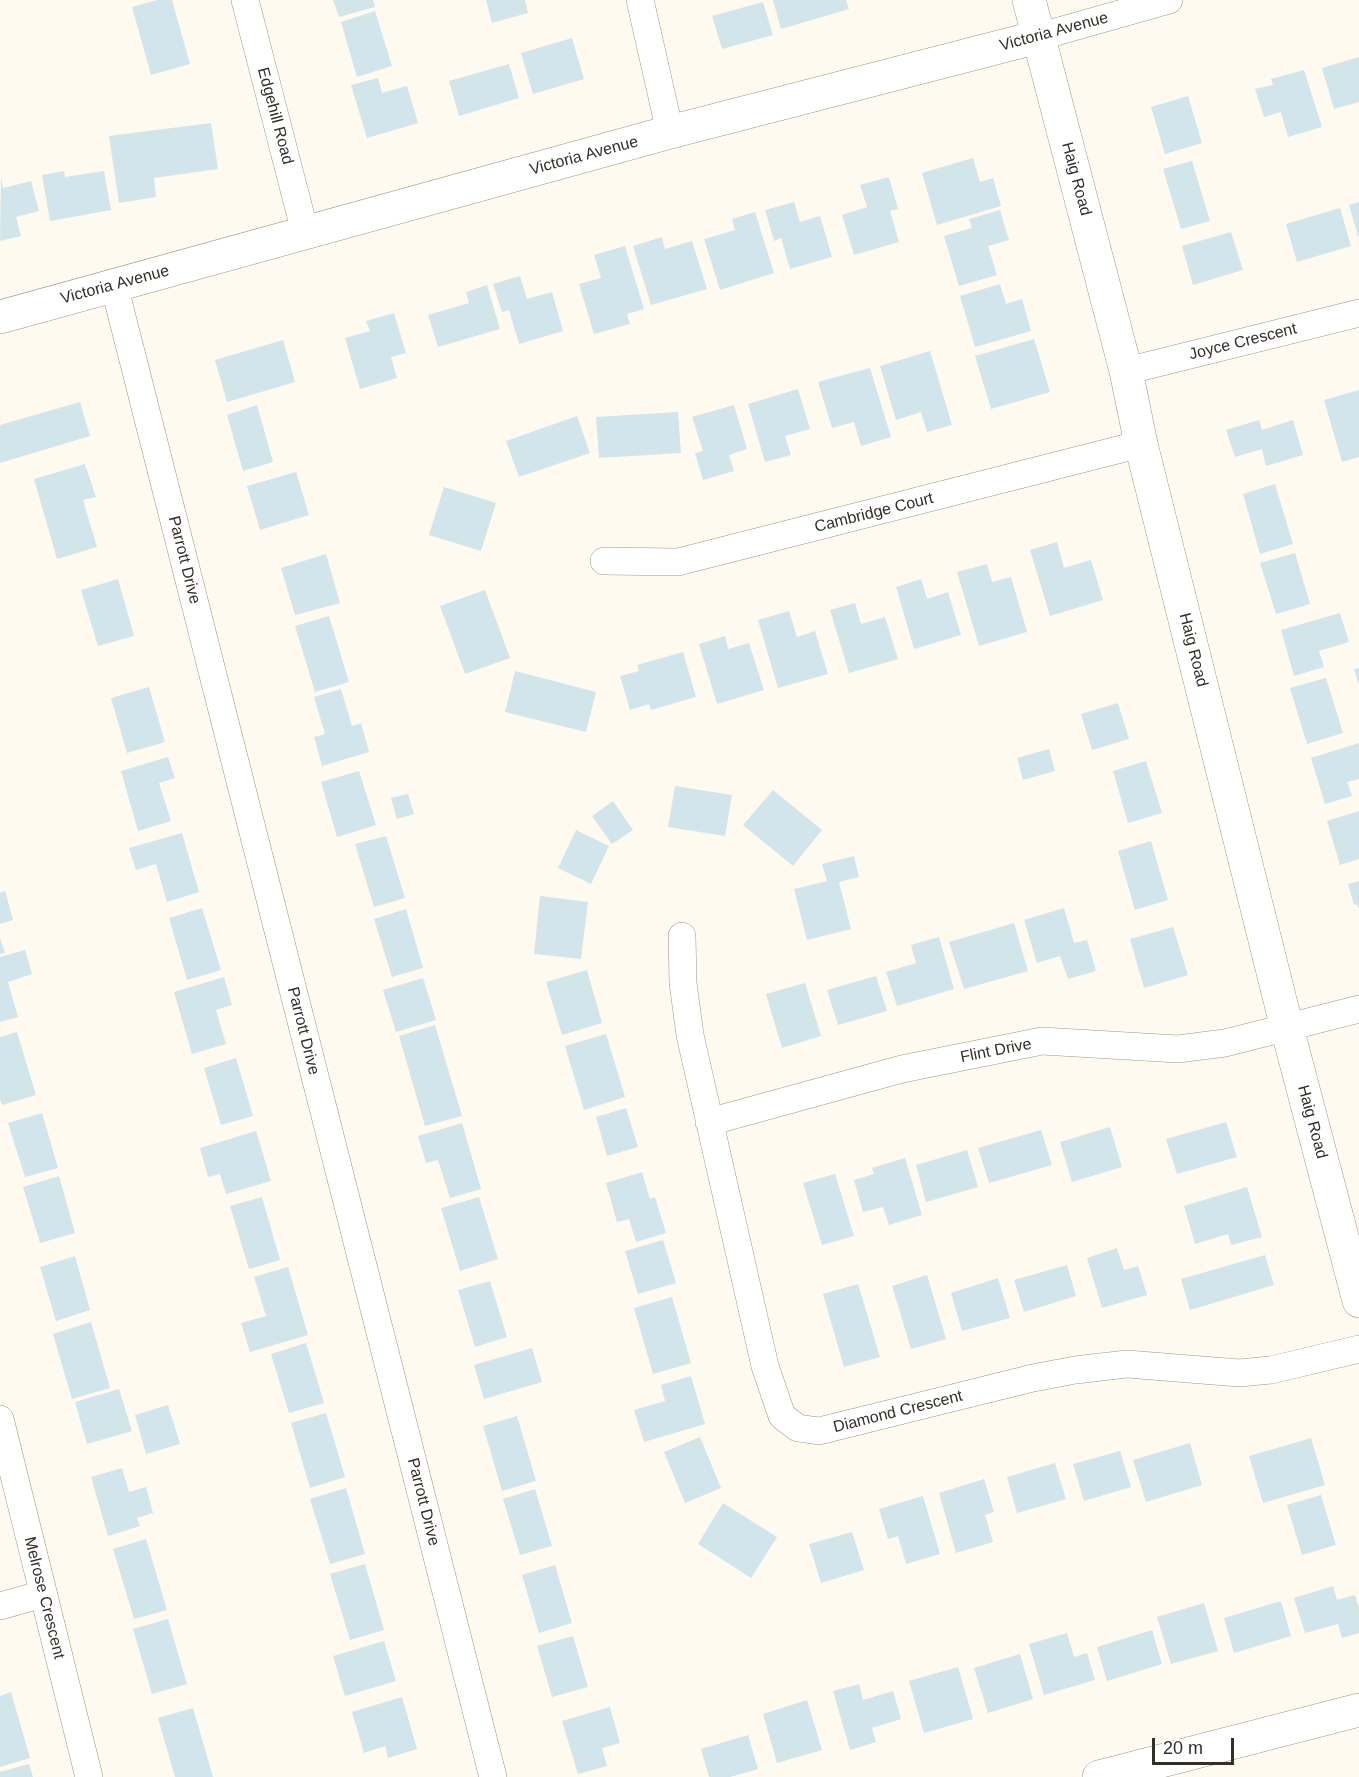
<!DOCTYPE html>
<html>
<head>
<meta charset="utf-8">
<style>
	body { margin:0 }
	#map { position:relative; width:1359px; height:1777px; overflow:hidden; background:#fffaf0; font-family:Helvetica,sans-serif }
	canvas { display:block }
	.scale { position:absolute; left:1152px; top:1738px; width:82px; height:27px; box-sizing:border-box; border:3px solid #322e28; border-top:0; padding-left:8px; font-size:18px; line-height:21px; white-space:nowrap; color:#322e28; -webkit-text-stroke:4px #fff; paint-order:stroke }
</style>
</head>
<body>
<div id="map">
<canvas width="1359" height="1777"></canvas>
<div class="scale">20 m</div>
</div>
<script>
const g = document.querySelector('canvas').getContext('2d');
g.lineJoin = 'round';
function fillPath(path, color) { g.fillStyle = color; g.fill(path, 'evenodd'); }
const poly = rows => new Path2D(rows.map(r => 'M' + r).join(''));
function strokePath(path, color, width, dash) { g.strokeStyle = color; g.lineWidth = width; g.lineCap = dash ? 'butt' : 'round'; g.setLineDash(dash || []); g.stroke(path); }
function drawText(font, color, halo, rows, align = 'center') {
  g.font = font + ' Helvetica,sans-serif'; g.lineWidth = 6; g.setLineDash([]); g.textBaseline = 'middle'; g.strokeStyle = halo; g.fillStyle = color; for (const [text, x, y, turn = 0] of rows) {
    g.save(); g.translate(x, y); g.rotate((+turn || 0) * Math.PI / 180); g.textAlign = isNaN(turn) ? turn : align; if (halo) g.strokeText(text, 0, 0); g.fillText(text, 0, 0); g.restore();
  }
}
fillPath(poly([
	[157,0,172,0,190,64,151,75,132,7],
	[333,0,373,0,375,7,339,17],
	[486,0,525,0,528,13,492,23],
	[773,0,846,0,849,9,781,29],
	[763,2,773,35,722,49,712,16],
	[375,11,392,66,357,77,341,22],
	[572,38,584,79,533,94,521,53],
	[1359,57,1359,102,1334,109,1322,68],
	[509,64,519,98,459,116,449,81],
	[1304,70,1322,127,1288,137,1281,112,1264,117,1255,89,1273,85,1271,79],
	[378,78,382,93,407,86,418,123,367,138,351,85],
	[1188,96,1202,143,1165,154,1151,107],
	[211,123,218,169,154,178,156,197,119,203,109,136],
	[973,158,980,182,993,178,1001,206,937,225,922,173],
	[1192,161,1210,221,1181,229,1163,169],
	[64,171,65,177,104,171,111,210,50,221,42,175],
	[1,177,3,188,31,181,39,211,16,217,21,236,0,241],
	[889,177,898,209,890,211,899,242,854,255,842,215,867,207,860,185],
	[794,202,800,222,820,216,832,257,790,269,781,238,774,241,765,210],
	[1359,202,1359,236,1358,236,1349,205],
	[1340,208,1351,246,1297,262,1286,224],
	[1000,210,1009,240,988,246,997,275,959,286,944,236,972,228,969,219],
	[755,212,774,273,720,290,704,239,735,230,732,219],
	[1231,232,1243,270,1193,285,1182,246],
	[662,237,665,249,692,241,707,289,651,305,633,246],
	[625,246,644,309,627,314,630,324,594,334,579,284,601,278,594,255],
	[520,276,527,299,552,292,563,331,519,344,509,310,502,312,493,284],
	[1000,284,1006,304,1022,299,1031,331,975,347,960,296],
	[487,285,500,329,438,347,428,315,469,303,466,292],
	[394,313,406,353,391,357,397,378,360,389,345,338,370,331,366,321],
	[1034,339,1050,392,991,409,975,356],
	[283,340,295,382,227,402,215,360],
	[930,351,952,425,927,432,921,412,896,420,880,366],
	[870,368,891,437,861,446,854,422,832,428,818,382],
	[798,389,810,429,785,436,791,455,765,462,748,404],
	[1359,390,1359,457,1342,462,1324,400],
	[80,402,90,436,0,463,0,425],
	[257,405,273,462,243,471,227,415],
	[734,405,747,449,729,455,734,471,703,480,695,453,703,451,692,417],
	[678,412,681,453,599,458,596,417],
	[577,416,590,453,519,477,506,441],
	[1259,420,1262,430,1293,420,1303,455,1266,466,1262,449,1235,457,1226,430],
	[85,464,96,497,83,500,97,547,57,559,34,479],
	[296,472,309,515,260,530,247,486],
	[1275,484,1293,544,1260,554,1243,494],
	[444,487,496,503,481,551,429,535],
	[1057,542,1064,568,1091,560,1103,600,1050,616,1030,550],
	[1295,553,1310,604,1276,614,1260,563],
	[326,554,340,603,295,615,281,568],
	[987,564,992,582,1011,577,1027,632,979,646,957,572],
	[118,579,134,636,98,646,81,590],
	[921,579,927,599,948,592,961,635,914,649,896,587],
	[485,590,510,658,465,674,440,606],
	[855,603,861,624,885,617,898,659,849,673,830,610],
	[789,611,797,637,815,631,828,674,778,688,758,620],
	[1340,613,1349,642,1319,651,1324,667,1294,676,1281,630],
	[329,616,349,682,315,692,295,626],
	[725,636,728,649,749,643,764,690,717,704,699,644],
	[683,652,696,697,651,710,649,704,630,710,620,676,639,671,637,665],
	[1359,668,1359,683,1358,683,1354,669],
	[515,671,596,692,586,732,505,712],
	[1326,678,1343,733,1307,744,1290,688],
	[149,687,165,742,127,753,111,698],
	[341,689,352,726,361,723,369,752,322,766,314,737,325,734,314,697],
	[1118,703,1129,739,1092,750,1081,714],
	[1359,743,1359,779,1347,782,1352,796,1325,804,1311,758],
	[1049,749,1055,771,1023,780,1017,758],
	[168,757,175,778,159,783,171,821,138,831,121,771],
	[1146,761,1162,813,1128,823,1113,771],
	[359,771,376,825,337,837,321,782],
	[675,786,732,795,725,836,668,827],
	[773,790,822,830,793,866,743,825],
	[408,794,414,814,397,819,391,798],
	[613,801,633,830,612,844,592,816],
	[1359,811,1359,859,1340,865,1327,821],
	[576,830,609,846,591,884,558,868],
	[182,833,199,892,167,902,156,864,136,870,129,848],
	[386,836,405,898,374,907,355,844],
	[1151,841,1168,900,1135,910,1118,851],
	[854,856,859,877,839,882,851,929,807,940,794,889,827,881,822,864],
	[1359,881,1359,908,1358,908,1357,904,1354,905,1348,884],
	[5,891,13,920,0,924,0,893],
	[540,896,588,902,581,959,534,954],
	[202,908,221,970,187,980,169,918],
	[1064,908,1074,943,1087,940,1096,971,1068,979,1060,956,1037,963,1024,920],
	[406,909,423,968,392,977,374,919],
	[1014,923,1028,971,964,989,949,942],
	[1173,927,1188,975,1144,988,1130,939],
	[939,937,954,989,897,1006,886,972,916,963,911,945],
	[0,938,5,953,0,954],
	[25,950,32,974,8,982,18,1017,0,1022,0,957],
	[587,970,602,1023,562,1035,546,982],
	[876,976,887,1011,838,1025,827,990],
	[224,977,232,1005,216,1010,226,1044,192,1054,174,992],
	[423,978,436,1020,396,1032,383,990],
	[805,983,821,1036,782,1048,766,994],
	[435,1025,462,1116,425,1126,399,1036],
	[17,1032,36,1095,2,1105,0,1099,0,1037],
	[606,1034,625,1097,584,1110,565,1046],
	[236,1058,253,1116,221,1125,204,1068],
	[626,1108,638,1147,607,1156,596,1117],
	[42,1113,58,1168,25,1177,8,1123],
	[1226,1122,1237,1157,1177,1174,1166,1139],
	[462,1123,481,1189,450,1198,438,1160,426,1163,418,1136],
	[1110,1127,1122,1167,1072,1182,1060,1142],
	[1041,1130,1052,1165,989,1183,978,1148],
	[256,1131,271,1181,226,1194,220,1174,208,1177,200,1148],
	[967,1150,978,1187,926,1202,916,1165],
	[905,1158,922,1215,889,1225,883,1207,863,1212,854,1180,874,1174,872,1168],
	[642,1172,650,1199,655,1197,666,1233,636,1242,629,1219,617,1222,606,1183],
	[835,1174,854,1236,822,1245,803,1183],
	[59,1176,75,1233,40,1243,23,1187],
	[1247,1187,1262,1237,1231,1245,1228,1234,1195,1244,1184,1206],
	[262,1197,280,1260,249,1269,230,1206],
	[479,1197,498,1259,460,1271,441,1208],
	[663,1240,676,1283,638,1294,625,1251],
	[1117,1248,1124,1270,1138,1266,1147,1295,1102,1308,1087,1258],
	[1265,1255,1274,1285,1190,1310,1181,1279],
	[75,1256,90,1310,56,1321,40,1267],
	[1067,1265,1076,1296,1024,1312,1014,1280],
	[288,1267,308,1335,250,1352,241,1323,266,1316,254,1277],
	[927,1275,946,1339,911,1349,892,1286],
	[998,1278,1010,1318,962,1331,951,1293],
	[490,1281,507,1337,475,1347,458,1290],
	[858,1284,880,1357,844,1367,823,1294],
	[672,1297,691,1363,653,1374,634,1308],
	[91,1322,110,1388,72,1399,53,1334],
	[306,1343,324,1403,289,1413,271,1354],
	[532,1348,542,1382,484,1399,474,1365],
	[691,1376,705,1424,644,1442,634,1410,665,1401,661,1385],
	[119,1389,132,1431,87,1444,75,1402],
	[168,1405,180,1444,146,1454,135,1415],
	[326,1413,345,1477,310,1488,291,1423],
	[517,1416,536,1481,502,1491,483,1426],
	[700,1437,721,1488,685,1503,664,1452],
	[1311,1438,1325,1485,1263,1503,1249,1456],
	[1190,1443,1202,1485,1146,1502,1133,1460],
	[1120,1451,1131,1487,1084,1501,1073,1464],
	[1055,1463,1066,1499,1017,1513,1007,1477],
	[122,1468,129,1492,146,1487,153,1513,137,1518,140,1526,108,1536,91,1477],
	[984,1479,994,1512,985,1515,993,1542,956,1553,939,1493],
	[346,1488,365,1554,330,1564,310,1499],
	[535,1489,552,1546,520,1555,503,1499],
	[1321,1495,1336,1545,1302,1555,1287,1505],
	[923,1496,940,1554,906,1564,898,1536,888,1539,879,1509],
	[723,1503,777,1537,751,1578,698,1544],
	[852,1532,864,1570,821,1583,809,1544],
	[146,1539,167,1610,134,1619,113,1549],
	[365,1564,384,1630,350,1640,330,1574],
	[555,1565,572,1623,539,1633,522,1575],
	[1333,1586,1337,1600,1355,1595,1359,1608,1359,1633,1342,1638,1338,1624,1305,1633,1294,1598],
	[1281,1601,1291,1636,1234,1653,1224,1618],
	[1204,1603,1218,1651,1171,1664,1157,1617],
	[168,1619,187,1684,152,1694,133,1629],
	[1152,1630,1162,1664,1107,1681,1097,1647],
	[1067,1633,1074,1657,1087,1653,1095,1680,1044,1695,1029,1644],
	[573,1636,588,1687,552,1697,537,1646],
	[384,1641,396,1681,345,1696,333,1656],
	[1020,1654,1033,1699,988,1713,974,1668],
	[958,1667,973,1719,924,1733,909,1681],
	[859,1684,863,1700,893,1691,901,1719,872,1728,876,1742,850,1750,833,1691],
	[11,1692,30,1758,0,1767,0,1696],
	[402,1697,417,1749,388,1758,385,1746,364,1753,352,1712],
	[807,1700,822,1750,777,1763,763,1714],
	[610,1707,620,1743,602,1748,607,1766,578,1774,562,1721],
	[193,1708,213,1777,175,1777,158,1718],
	[748,1735,758,1769,730,1777,709,1777,701,1749],
	[29,1764,33,1777,0,1777,0,1772]
]), '#d1e5eb');
const street = poly([
	[245,0,305,232],
	[640,0,670,132],
	[1038,37,1169,0],
	[114,285,493,1777],
	[1126,371,1359,313],
	[604,561,678,562,1141,444],
	[682,936,683,983,690,1035,765,1366,782,1416,798,1428,819,1431,1033,1378,1075,1370,1127,1364,1239,1373,1271,1370,1359,1349],
	[709,1122,902,1069,1042,1041,1178,1049,1225,1043,1359,1009],
	[0,1419,89,1777],
	[0,1606,43,1594]
]);
const secondary = poly([
	[1029,0,1126,371,1141,444,1287,1028,1359,1301],
	[0,317,670,132,1038,37],
	[1099,1777,1359,1710]
]);
strokePath(street, '#9f9788', 28);
strokePath(secondary, '#9f9788', 34);
strokePath(street, '#fff', 27);
strokePath(secondary, '#fff', 33);
drawText('16px', '#322e28', '#fff', [
	["Victoria Avenue",1054,32,-15],
	["Edgehill Road",275,116,75],
	["Victoria Avenue",584,156,-15],
	["Haig Road",1076,179,75],
	["Victoria Avenue",115,285,-15],
	["Joyce Crescent",1243,342,-14],
	["Cambridge Court",874,513,-14],
	["Parrott Drive",184,560,76],
	["Haig Road",1193,650,76],
	["Parrott Drive",303,1031,76],
	["Flint Drive",996,1051,-11],
	["Haig Road",1312,1122,75],
	["Diamond Crescent",898,1412,-14],
	["Parrott Drive",423,1502,76],
	["Melrose Crescent",44,1598,76]
]);
</script>
</body>
</html>
